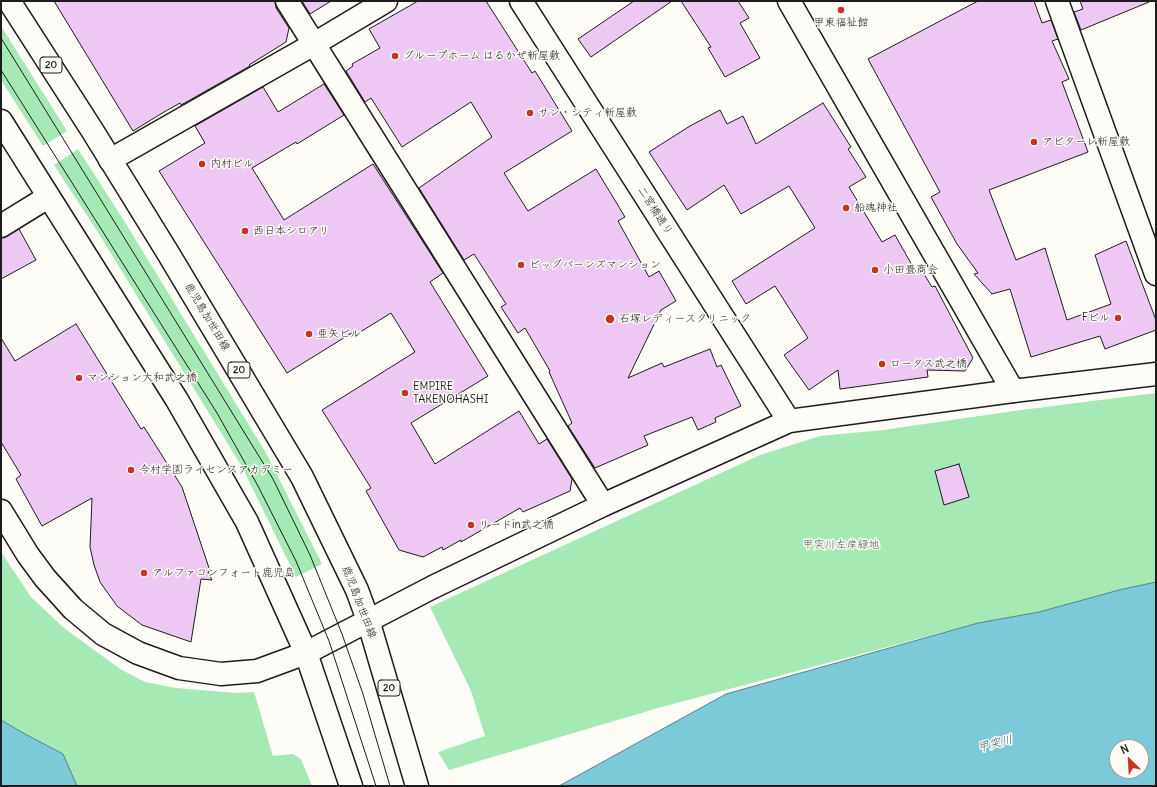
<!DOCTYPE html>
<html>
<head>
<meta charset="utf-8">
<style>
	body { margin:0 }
	#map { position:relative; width:1157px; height:787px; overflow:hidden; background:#fdfcf7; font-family:Delius,sans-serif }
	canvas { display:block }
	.frame { position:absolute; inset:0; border:2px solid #1c1c1c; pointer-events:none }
	.north { position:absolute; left:1109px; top:739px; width:40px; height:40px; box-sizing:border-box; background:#fdfcf7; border:1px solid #a3a29f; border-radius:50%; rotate:336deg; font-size:11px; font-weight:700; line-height:16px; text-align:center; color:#1c1c1c }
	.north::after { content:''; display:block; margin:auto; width:14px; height:18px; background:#c8321e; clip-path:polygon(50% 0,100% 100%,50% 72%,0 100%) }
</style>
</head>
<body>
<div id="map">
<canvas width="1157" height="787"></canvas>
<div class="frame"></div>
<div class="north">N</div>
</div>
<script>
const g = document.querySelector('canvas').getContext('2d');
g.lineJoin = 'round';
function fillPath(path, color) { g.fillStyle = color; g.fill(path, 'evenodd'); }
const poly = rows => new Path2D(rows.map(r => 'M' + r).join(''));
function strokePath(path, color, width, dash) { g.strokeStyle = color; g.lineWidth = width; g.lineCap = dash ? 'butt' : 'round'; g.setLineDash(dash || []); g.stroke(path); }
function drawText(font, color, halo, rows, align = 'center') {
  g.font = font + ' Delius,"Klee One",sans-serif'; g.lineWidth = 3; g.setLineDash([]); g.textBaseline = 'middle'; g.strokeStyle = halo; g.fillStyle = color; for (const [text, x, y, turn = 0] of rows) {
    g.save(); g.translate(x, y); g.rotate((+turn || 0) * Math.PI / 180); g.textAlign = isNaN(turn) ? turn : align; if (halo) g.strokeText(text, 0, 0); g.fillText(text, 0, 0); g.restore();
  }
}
fillPath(poly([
	[1,26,67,131,43,146,1,80],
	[78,149,123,219,266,453,322,564,296,577,242,467,99,234,54,165],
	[1156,393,1156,582,1119,590,1039,612,978,623,658,708,449,770,438,752,485,736,471,691,430,607,760,455,820,436,883,430,1021,410],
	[1,552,31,597,64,628,120,669,145,682,176,688,236,693,254,692,273,756,293,754,301,759,312,786,77,786,72,779,25,734,1,720]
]), '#a5eab5');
const water = poly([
	[1156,582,1156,786,559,786,726,694,978,623,1039,612,1119,590,1156,582],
	[1117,747,1141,747,1141,771,1117,771,1117,747],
	[1,720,25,734,63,754,77,786,1,786,1,720]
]);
fillPath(water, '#7bc9d9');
strokePath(water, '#55848d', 1);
const building = poly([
	[54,1,275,1,276,8,289,28,286,42,249,65,250,66,181,105,180,103,164,112,133,131,54,1],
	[302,1,331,1,310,14,302,1],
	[418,1,486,1,532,73,535,71,572,131,504,173,528,211,596,169,625,217,618,221,649,277,659,271,676,301,661,310,628,378,662,363,664,367,710,349,717,367,721,365,741,406,715,418,716,422,698,430,692,417,644,436,648,445,595,468,568,426,572,423,549,372,550,371,525,328,518,333,501,307,506,304,474,254,464,260,419,188,492,137,471,102,402,147,371,98,365,102,346,71,353,66,352,64,380,48,369,29,418,1],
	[634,1,672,1,591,57,578,39,634,1],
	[681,1,738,1,749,18,740,23,760,58,725,77,708,48,711,47,681,1],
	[978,1,1034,1,1042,23,1051,20,1058,39,1052,41,1069,79,1062,82,1088,152,989,190,1016,260,1045,248,1067,320,1111,304,1095,255,1126,241,1156,320,1156,330,1105,349,1100,336,1031,357,1010,289,992,294,974,274,978,273,957,244,931,197,940,192,868,59,978,1],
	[1080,1,1149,1,1149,2,1081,30,1074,12,1083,9,1080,1],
	[324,84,344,115,297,144,296,142,252,168,284,220,373,164,443,273,430,282,488,376,411,423,435,464,519,411,539,444,547,439,572,479,570,491,523,512,520,508,461,542,461,540,443,550,442,547,423,557,399,550,366,491,371,488,322,410,415,352,391,313,357,334,355,331,287,373,159,171,205,143,195,126,263,87,278,112,324,84],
	[823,103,851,147,848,149,866,177,849,187,882,242,895,235,917,274,922,271,932,287,935,286,973,358,965,371,927,370,928,377,840,389,838,370,809,390,784,355,808,338,775,286,746,304,732,281,815,228,789,186,741,214,724,185,687,210,649,152,690,126,720,110,727,124,743,116,756,144,823,103],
	[19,229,36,260,1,279,1,238,19,229],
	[76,324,141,429,144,427,182,487,210,571,208,572,212,580,201,579,191,642,142,625,117,606,100,582,94,565,90,547,92,498,42,526,16,479,21,475,1,442,1,338,15,361,76,324],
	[959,464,969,497,944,505,935,471,959,464]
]);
fillPath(building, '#ecc8f2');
strokePath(building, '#1c1c1c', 1);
const street = poly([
	[287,1,603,505],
	[521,1,789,421],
	[789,1,1013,391],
	[1057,1,1156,274],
	[110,160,314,44,386,1],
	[1,226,48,197]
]);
const secondary = poly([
	[1,511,28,555,45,578,73,609,103,634,138,653,179,668,221,674,257,671,306,653,433,587,603,505,789,421,1013,391,1156,374]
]);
const primary = poly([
	[9,1,92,130,168,253,302,477,357,590,368,620,417,786],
	[1,121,177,400,247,522,306,653,351,786]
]);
strokePath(street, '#1c1c1c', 25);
strokePath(secondary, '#1c1c1c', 25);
strokePath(primary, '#1c1c1c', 25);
strokePath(street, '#fdfcf7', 22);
strokePath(secondary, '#fdfcf7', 22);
strokePath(primary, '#fdfcf7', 22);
strokePath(poly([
	[1,38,273,479,310,555,342,634,363,694,390,786],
	[1,70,217,413,258,486,296,561,329,641,376,786]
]), '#1c1c1c', 1);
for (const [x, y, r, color] of [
	[841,10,4,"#c8321e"],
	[395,56,4,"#c8321e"],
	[530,113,4,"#c8321e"],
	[1034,142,4,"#c8321e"],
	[202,164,4,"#c8321e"],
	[846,208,4,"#c8321e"],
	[245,231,4,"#c8321e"],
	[521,265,4,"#c8321e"],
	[875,270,4,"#c8321e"],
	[1118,318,4,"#c8321e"],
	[610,319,5,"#c8321e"],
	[309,334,4,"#c8321e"],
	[882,364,4,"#c8321e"],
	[79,378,4,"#c8321e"],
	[405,393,4,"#c8321e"],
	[131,470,4,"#c8321e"],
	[471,525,4,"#c8321e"],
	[144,573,4,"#c8321e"]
]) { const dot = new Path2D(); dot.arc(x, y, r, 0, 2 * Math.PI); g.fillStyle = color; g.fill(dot); strokePath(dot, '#fdfcf7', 1.5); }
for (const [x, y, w] of [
	[51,65,22],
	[239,370,22],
	[389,688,22]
]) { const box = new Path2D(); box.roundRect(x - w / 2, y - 8, w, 16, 3); g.fillStyle = '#fdfcf7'; g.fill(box); strokePath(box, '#1c1c1c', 1); }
drawText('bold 10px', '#1c1c1c', null, [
	["20",51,65],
	["20",239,370],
	["20",389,688]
]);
drawText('11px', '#1c1c1c', '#fdfcf7', [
	["甲東福祉館",841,23,"center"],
	["グループホーム はるかぜ新屋敷",403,56],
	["サン・シティ新屋敷",538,113],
	["アビターレ新屋敷",1042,142],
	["内村ビル",210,164],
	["船魂神社",854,208],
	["西日本シロアリ",253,231],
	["ビッグバーンズマンション",529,265],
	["小田畳商会",883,270],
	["Fビル",1110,318,"right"],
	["石塚レディースクリニック",619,319],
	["亜矢ビル",317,334],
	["ロータス武之橋",890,364],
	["マンション大和武之橋",87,378],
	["EMPIRE",413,387],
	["TAKENOHASHI",413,400],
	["今村学園ライセンスアカデミー",139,470],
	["リードin武之橋",479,525],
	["アルファコンフォート鹿児島",152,573]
], 'left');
drawText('11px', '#1c1c1c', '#fdfcf7', [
	["二宮橋通り",655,211,57],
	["鹿児島加世田線",207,317,59],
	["鹿児島加世田線",359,602,69]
]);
drawText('11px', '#455a4a', '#fdfcf7', [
	["甲突川左岸緑地",841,545]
]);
drawText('italic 12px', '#426168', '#fdfcf7', [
	["甲突川",995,744,-15]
]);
</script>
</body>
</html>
